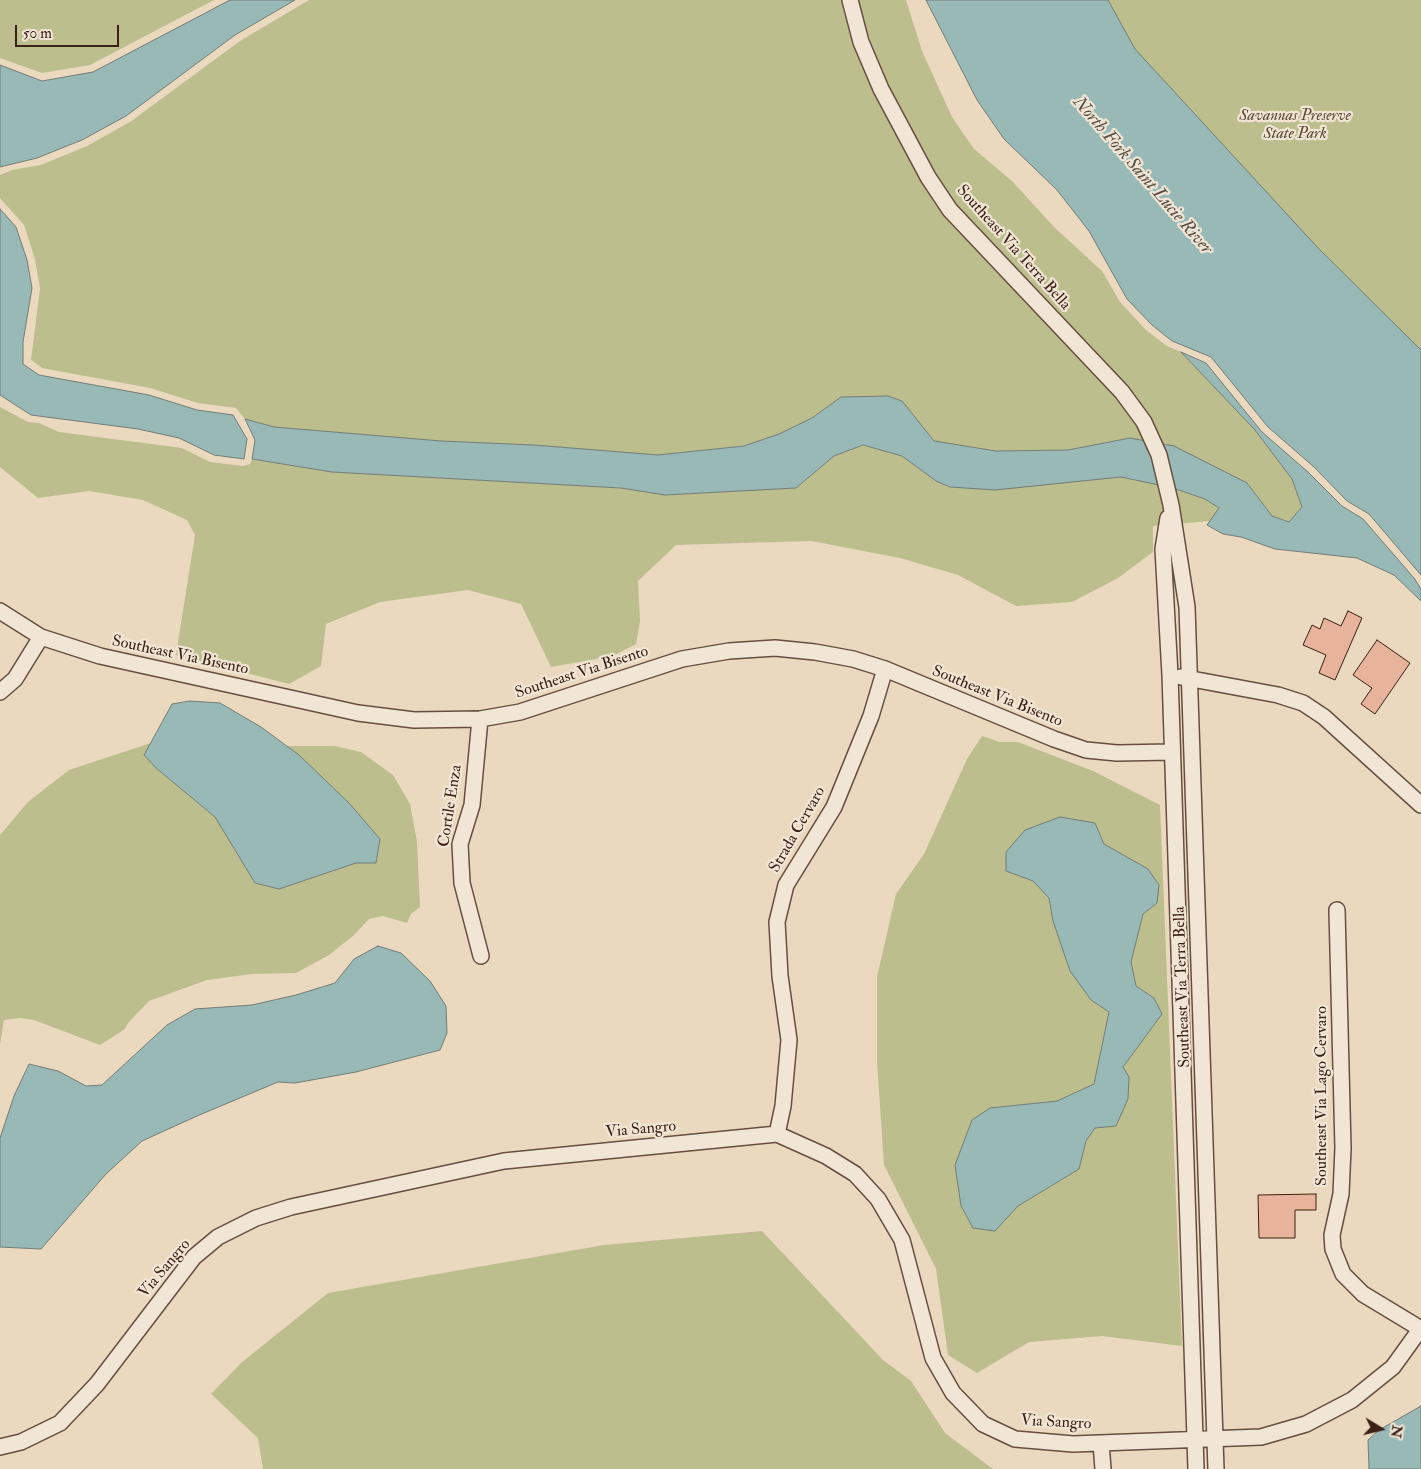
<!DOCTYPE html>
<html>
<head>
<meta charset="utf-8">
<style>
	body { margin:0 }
	#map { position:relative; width:1421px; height:1469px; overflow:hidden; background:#ead9bf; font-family:"IM FELL Double Pica",serif }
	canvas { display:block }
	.north { position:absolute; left:1356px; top:1404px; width:50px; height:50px; -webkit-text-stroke:4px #f1e6d5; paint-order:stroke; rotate:99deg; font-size:14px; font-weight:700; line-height:20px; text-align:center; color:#3b2015 }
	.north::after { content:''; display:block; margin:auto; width:18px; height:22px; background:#3b2015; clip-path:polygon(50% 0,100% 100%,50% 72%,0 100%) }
	.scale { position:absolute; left:15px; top:25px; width:104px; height:22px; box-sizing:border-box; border:2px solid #3b2015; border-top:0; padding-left:6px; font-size:15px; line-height:18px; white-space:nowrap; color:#3b2015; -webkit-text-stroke:4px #f1e6d5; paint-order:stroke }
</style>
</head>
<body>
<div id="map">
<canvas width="1421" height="1469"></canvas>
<div class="north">N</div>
<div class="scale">50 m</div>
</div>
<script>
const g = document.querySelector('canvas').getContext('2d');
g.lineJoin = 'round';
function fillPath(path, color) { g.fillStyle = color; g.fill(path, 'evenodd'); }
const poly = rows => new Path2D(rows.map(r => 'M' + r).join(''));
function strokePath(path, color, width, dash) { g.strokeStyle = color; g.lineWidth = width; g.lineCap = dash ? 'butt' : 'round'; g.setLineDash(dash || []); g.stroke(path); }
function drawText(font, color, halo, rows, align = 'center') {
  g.font = font + ' "IM FELL Double Pica",serif'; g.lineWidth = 4.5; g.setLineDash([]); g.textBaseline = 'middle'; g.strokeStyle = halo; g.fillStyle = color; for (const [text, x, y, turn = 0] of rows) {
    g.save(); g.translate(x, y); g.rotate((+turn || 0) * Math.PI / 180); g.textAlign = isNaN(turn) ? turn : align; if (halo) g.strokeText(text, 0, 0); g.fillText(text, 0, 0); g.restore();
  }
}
fillPath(poly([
	[0,0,214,0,90,65,42,73,0,58],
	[309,0,906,0,922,51,952,117,974,149,1012,181,1054,227,1102,271,1120,302,1146,330,1167,346,1181,352,1255,430,1292,479,1302,507,1289,522,1272,516,1247,483,1130,438,1068,450,996,451,933,441,902,401,888,396,841,397,812,418,779,434,744,446,658,455,534,445,441,441,274,427,245,419,236,408,198,403,150,388,42,368,31,360,40,289,35,259,24,225,0,198,0,175,12,170,41,165,87,146,130,122,240,41],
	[1021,0,1421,0,1421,426],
	[0,407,28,422,39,423,59,432,182,448,210,462,243,466,250,464,252,459,332,472,621,488,666,495,796,488,834,456,863,445,902,456,936,481,1121,477,1173,488,1205,499,1219,508,1210,521,1153,526,1153,552,1118,578,1072,602,1016,606,958,575,900,558,811,541,676,545,638,581,640,621,636,644,613,656,551,667,521,604,468,590,380,602,326,624,321,666,289,684,176,655,195,535,187,520,143,500,89,491,38,498,0,467],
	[982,736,1000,742,1018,742,1093,771,1160,805,1182,1346,1102,1336,1029,1342,977,1373,948,1355,936,1269,884,1165,877,1062,877,977,896,894,924,854,967,759],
	[1095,823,1104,844,1148,869,1157,903,1143,914,1131,962,1136,986,1154,998,1162,1014,1123,1067,1095,1128,1086,1141,1079,1169,1018,1206,973,1228,961,1207,955,1165,990,1108,1057,1101,1094,1084,1109,1012,1091,1000,1053,921,1050,898,1033,881,1006,871],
	[151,743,145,755,156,768,215,817,255,883,279,889,356,863,376,863,380,839,349,803,287,746,335,746,361,752,393,775,410,804,417,842,420,907,411,914,407,923,383,916,369,919,353,936,329,955,296,973,252,974,207,980,149,1001,128,1023,125,1029,100,1045,34,1020,20,1018,4,1020,0,1045,0,835,28,802,69,770],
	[762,1231,883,1360,911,1381,945,1433,993,1469,263,1469,258,1438,211,1394,241,1363,328,1293,604,1245]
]), '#bcbe8e');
const water = poly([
	[230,0,295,0,235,35,126,116,82,140,37,158,0,167,0,65,42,81,93,72,230,0],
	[926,0,1108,0,1135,49,1318,248,1421,350,1421,575,1369,514,1347,501,1314,467,1268,427,1211,357,1172,341,1152,325,1127,299,1089,231,1057,190,1004,139,977,100,926,0],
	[0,209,16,227,27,260,32,288,23,342,23,364,39,375,149,395,197,410,233,415,247,439,244,459,214,455,179,438,138,429,31,415,0,395,0,209],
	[1181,352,1206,363,1262,432,1308,472,1342,506,1363,519,1414,578,1421,589,1421,601,1394,575,1357,558,1275,549,1241,537,1223,534,1207,525,1219,508,1205,499,1173,488,1121,477,995,490,950,487,936,481,902,456,863,445,834,456,796,488,665,495,621,488,332,472,252,459,255,440,245,419,274,427,441,441,534,445,658,455,744,446,779,434,812,418,841,397,888,396,902,401,934,441,996,451,1068,450,1130,438,1174,446,1247,483,1272,516,1289,522,1302,507,1292,479,1255,430,1181,352],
	[190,701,220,703,261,727,299,755,349,803,380,839,376,863,356,863,279,889,255,883,215,817,156,768,144,755,172,704,190,701],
	[1060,817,1095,823,1104,844,1148,869,1159,885,1157,903,1143,914,1131,962,1136,986,1154,998,1162,1014,1123,1067,1129,1077,1128,1099,1116,1126,1095,1128,1086,1141,1079,1169,1018,1206,995,1231,973,1228,961,1206,955,1165,972,1120,990,1108,1057,1101,1094,1084,1109,1012,1091,1000,1070,971,1053,921,1049,898,1033,881,1006,871,1006,852,1025,830,1060,817],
	[378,946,401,953,430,981,446,1006,447,1033,440,1050,356,1072,295,1083,278,1082,197,1116,142,1141,106,1174,41,1249,0,1247,0,1138,14,1096,29,1064,58,1071,86,1086,102,1085,167,1025,195,1009,252,1005,296,995,335,983,354,959,378,946],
	[1421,1406,1421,1469,1369,1469,1368,1440,1379,1430,1421,1406]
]);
fillPath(water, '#98b9b6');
strokePath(water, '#737c76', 1);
const building = poly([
	[1348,611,1362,618,1335,680,1319,673,1326,655,1303,645,1312,625,1320,629,1324,618,1341,626,1348,611],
	[1377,640,1410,663,1375,714,1361,704,1372,688,1353,675,1377,640],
	[1316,1194,1316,1210,1295,1210,1295,1238,1259,1238,1258,1195,1316,1194]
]);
fillPath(building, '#e8b39b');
strokePath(building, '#3b2015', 1);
const street = poly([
	[850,0,861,42,881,89,928,177,950,210,1122,392,1144,422,1159,455,1171,505,1187,607,1216,1469],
	[1168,518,1163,549,1170,675,1196,1469],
	[0,611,41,637,100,656,358,713,414,720,480,719,520,712,682,659,729,651,775,648,815,652,853,659,885,669,1054,739,1086,750,1117,753,1171,752],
	[1181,677,1278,695,1303,703,1324,717,1421,805],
	[0,692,15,679,41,637],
	[480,719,472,805,460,844,462,883,481,956],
	[1337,910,1343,1148,1341,1194,1332,1235,1333,1249,1343,1274,1363,1294,1421,1329],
	[777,1134,783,1106,789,1040,780,976,777,922,786,885,834,807,871,716,885,669],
	[1101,1443,1103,1469],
	[0,1447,21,1442,60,1423,97,1384,194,1257,218,1237,256,1218,291,1207,504,1161,777,1134,826,1156,855,1174,878,1199,902,1240,933,1358,953,1393,983,1424,1015,1439,1073,1444,1261,1437,1306,1424,1352,1400,1393,1367,1421,1328]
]);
strokePath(street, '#674e40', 18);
strokePath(street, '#f1e6d5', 15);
drawText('italic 16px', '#5b4833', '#f1e6d5', [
	["Savannas Preserve",1295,117],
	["State Park",1295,135]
]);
drawText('16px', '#3b2015', '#f1e6d5', [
	["Southeast Via Terra Bella",1013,248,48],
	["Southeast Via Bisento",180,656,12],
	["Southeast Via Bisento",582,673,-18],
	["Southeast Via Bisento",997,697,22],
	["Cortile Enza",451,806,-81],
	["Strada Cervaro",798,830,-60],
	["Southeast Via Terra Bella",1183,987,-92],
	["Southeast Via Lago Cervaro",1323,1096,-90],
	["Via Sangro",641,1130,-5],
	["Via Sangro",165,1269,-50],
	["Via Sangro",1056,1423,3]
]);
drawText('italic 18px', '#574e45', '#f1e6d5', [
	["North Fork Saint Lucie River",1142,176,49]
]);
</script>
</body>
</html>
